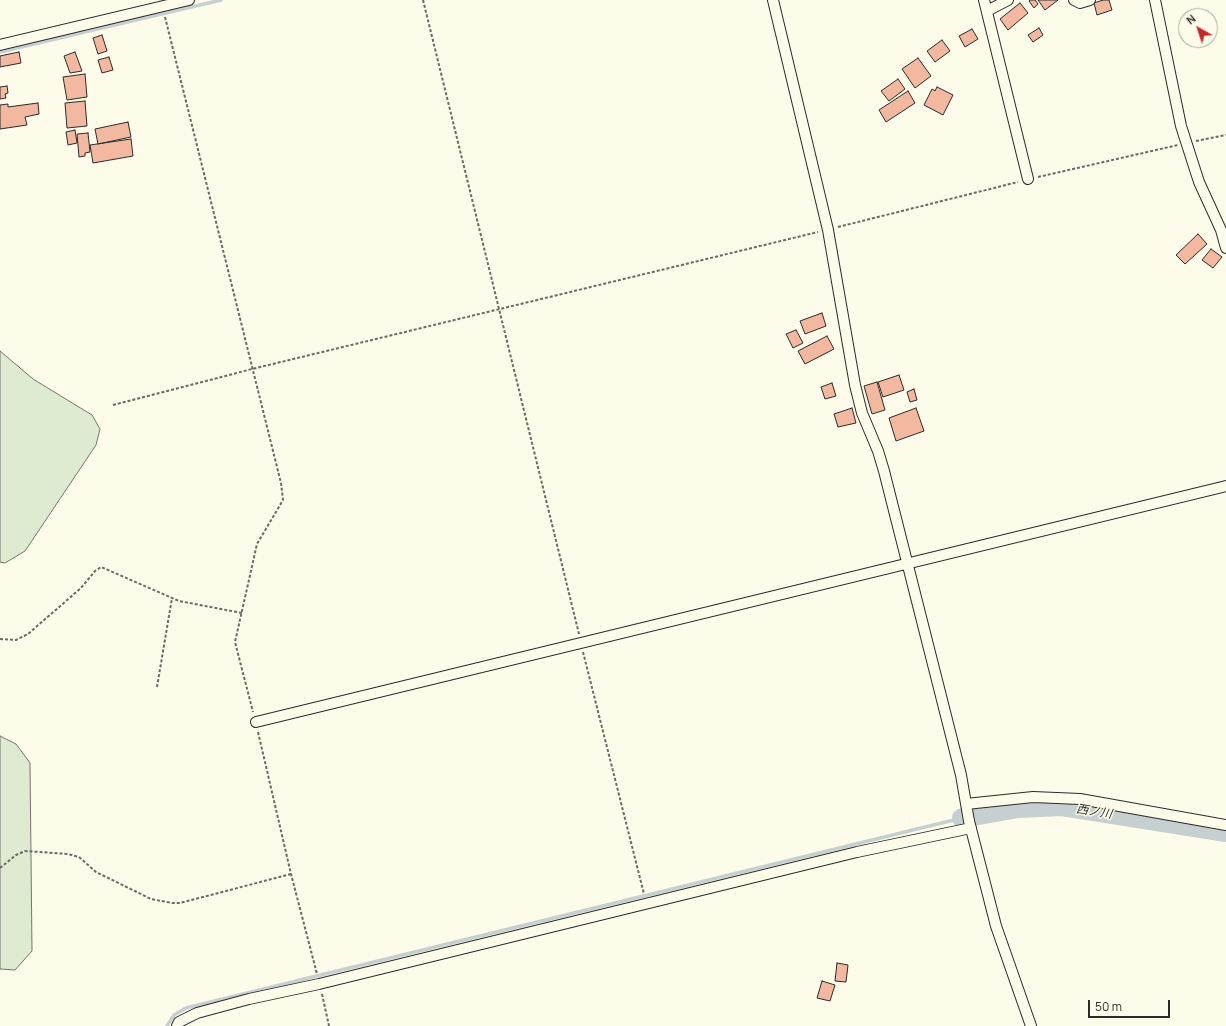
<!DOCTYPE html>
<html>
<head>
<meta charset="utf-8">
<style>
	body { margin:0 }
	#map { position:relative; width:1226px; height:1026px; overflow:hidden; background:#fdfbea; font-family:Manrope,sans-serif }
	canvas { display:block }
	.north { position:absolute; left:1178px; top:8px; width:40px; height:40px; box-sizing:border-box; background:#fdfbea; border:1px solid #a9a89e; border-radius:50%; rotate:321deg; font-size:11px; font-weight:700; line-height:16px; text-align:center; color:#2b2b2b }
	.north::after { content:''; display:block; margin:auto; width:14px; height:18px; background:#c62828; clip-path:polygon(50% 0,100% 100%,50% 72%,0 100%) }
	.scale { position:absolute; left:1088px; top:1000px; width:82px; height:18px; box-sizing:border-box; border:2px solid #2b2b2b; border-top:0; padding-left:5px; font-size:12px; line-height:14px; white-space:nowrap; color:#2b2b2b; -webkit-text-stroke:3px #fdfbea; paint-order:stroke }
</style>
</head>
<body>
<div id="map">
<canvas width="1226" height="1026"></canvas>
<div class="north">N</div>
<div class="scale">50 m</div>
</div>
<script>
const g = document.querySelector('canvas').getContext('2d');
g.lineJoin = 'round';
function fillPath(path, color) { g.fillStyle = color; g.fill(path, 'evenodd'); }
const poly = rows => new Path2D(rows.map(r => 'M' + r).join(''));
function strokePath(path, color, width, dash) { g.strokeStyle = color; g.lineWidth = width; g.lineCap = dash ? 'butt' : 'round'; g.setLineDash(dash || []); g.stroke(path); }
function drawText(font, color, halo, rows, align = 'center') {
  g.font = font + ' Manrope,"Noto Sans JP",sans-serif'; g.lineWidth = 3; g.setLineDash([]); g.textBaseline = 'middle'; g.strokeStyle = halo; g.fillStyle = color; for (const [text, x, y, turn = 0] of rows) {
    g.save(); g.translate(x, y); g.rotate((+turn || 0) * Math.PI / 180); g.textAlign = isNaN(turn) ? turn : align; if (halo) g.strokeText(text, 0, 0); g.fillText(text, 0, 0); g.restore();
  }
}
const green = poly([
	[0,351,33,379,92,415,100,429,96,445,25,551,5,563,0,562,0,351],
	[0,736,16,744,30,763,32,951,15,970,0,969,0,736]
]);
fillPath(green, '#deebd1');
strokePath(green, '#74746e', 1);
strokePath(poly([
	[0,52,221,0],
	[167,1026,174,1015,186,1008,962,818]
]), '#c7d0d0', 3.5);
strokePath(poly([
	[962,818,1018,808,1062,806,1226,832]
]), '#c7d0d0', 20);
const building = poly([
	[1030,0,1035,0,1038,4,1034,8,1029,1,1030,0],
	[1038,0,1058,0,1045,10,1038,0],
	[1103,0,1109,0,1112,10,1097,15,1094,3,1103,0],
	[1020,3,1028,13,1008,30,1000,19,1020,3],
	[1039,28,1043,35,1033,42,1028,35,1039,28],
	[972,29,978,39,965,47,959,36,972,29],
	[102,35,107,51,98,54,93,38,102,35],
	[942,40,950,51,935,62,927,51,942,40],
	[19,52,21,63,0,67,0,56,19,52],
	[75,52,82,71,70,73,64,56,75,52],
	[109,57,113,70,102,73,98,60,109,57],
	[918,58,931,76,915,88,902,69,918,58],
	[85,74,87,97,67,100,63,77,85,74],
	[898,79,905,89,889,101,881,91,898,79],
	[7,86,8,93,5,94,6,98,0,99,0,87,7,86],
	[937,87,953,95,943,115,924,105,932,89,935,91,937,87],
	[908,91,915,103,886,122,879,110,908,91],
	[85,101,87,126,67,128,65,103,85,101],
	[38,103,39,114,25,117,27,125,0,129,0,105,8,104,8,107,38,103],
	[128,122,131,137,98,144,95,129,128,122],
	[75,130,77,143,68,145,66,132,75,130],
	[88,133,90,152,85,153,85,156,79,157,77,134,88,133],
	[131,139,133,156,93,163,90,145,131,139],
	[1198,234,1207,244,1185,264,1176,255,1198,234],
	[1211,249,1222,257,1213,268,1202,260,1211,249],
	[822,313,826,326,805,334,800,321,822,313],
	[796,330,803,343,793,348,786,334,796,330],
	[827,336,834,349,805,364,798,351,827,336],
	[899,375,904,390,883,397,878,382,899,375],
	[877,382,885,410,872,414,864,386,877,382],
	[832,383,836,396,825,399,821,387,832,383],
	[914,389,917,400,910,402,907,392,914,389],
	[852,408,856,423,838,427,834,414,852,408],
	[916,408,924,431,896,441,889,418,916,408],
	[837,963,848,965,846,982,835,981,837,963],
	[822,981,835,985,830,1001,817,998,822,981]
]);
fillPath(building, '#f2b8a0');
strokePath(building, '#2b2b2b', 1);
const street = poly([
	[773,0,828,230,855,385,862,413,878,451,884,471,961,775,969,821,996,926,1031,1026],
	[984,0,1028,179],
	[1074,0,1080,3,1090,0],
	[1155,0,1181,126,1199,182,1221,230,1226,248],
	[987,11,1008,0],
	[0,45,189,0],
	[256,722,1226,486],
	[966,804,1033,797,1080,799,1226,825],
	[177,1026,179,1022,197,1013,249,999,319,984,857,852,971,828]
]);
strokePath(street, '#2b2b2b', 12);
strokePath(poly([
	[423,0,579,634],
	[165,17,281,483,283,500,257,544,235,642,253,712],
	[1196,141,1226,135],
	[1038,177,1178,145],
	[838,227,1018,182],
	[113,405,252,369,818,232],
	[0,639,16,640,28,634,81,588,95,571,101,567,179,601,242,613],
	[583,652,644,894],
	[157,687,172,598],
	[258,732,291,874,317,974],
	[0,868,16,855,25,851,68,854,79,857,96,872,151,899,172,903,180,903,291,874],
	[322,994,329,1026]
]), '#6a6964', 2, [3, 2]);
strokePath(street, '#fdfbea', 10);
drawText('italic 12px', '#2b2b2b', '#fdfbea', [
	["西ノ川",1094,812,9]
]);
</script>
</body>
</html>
